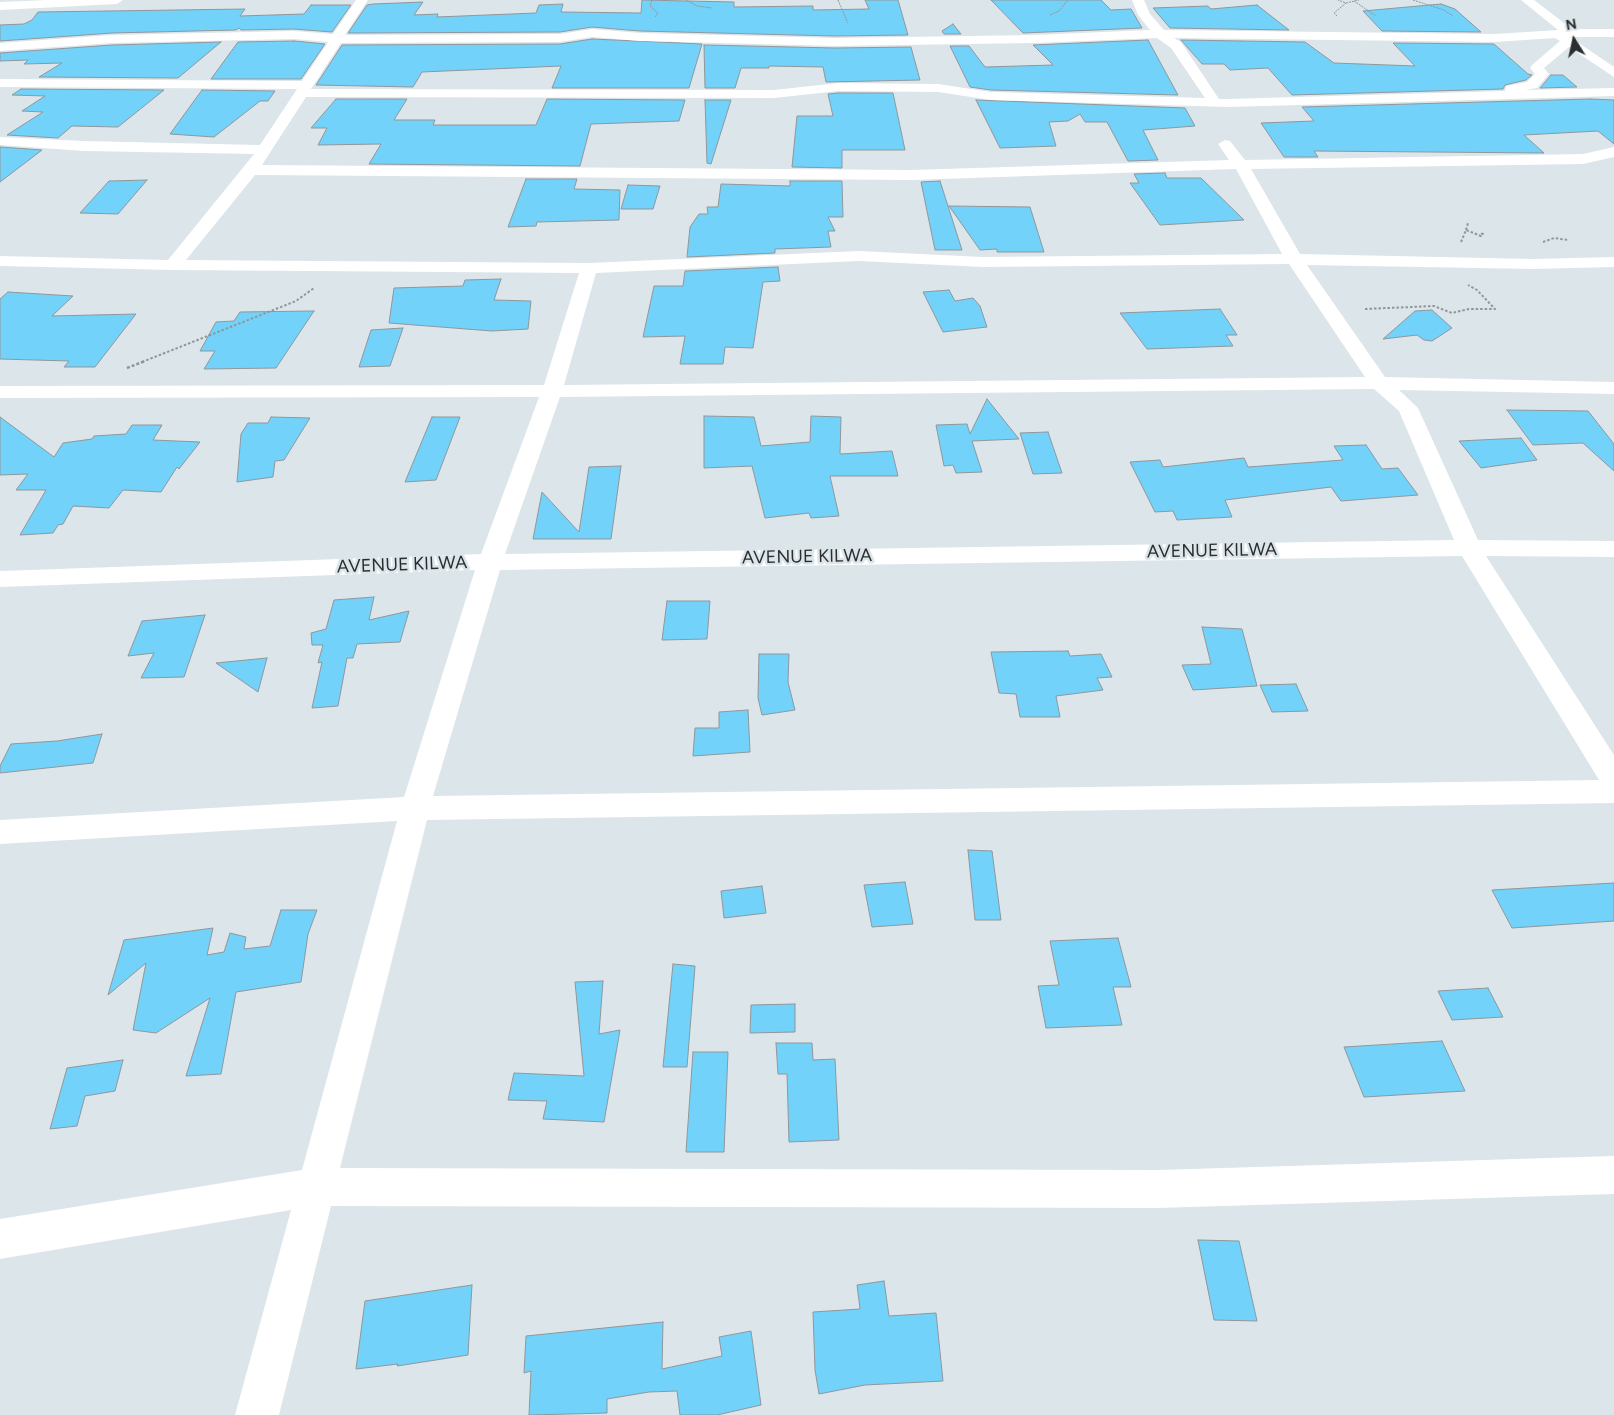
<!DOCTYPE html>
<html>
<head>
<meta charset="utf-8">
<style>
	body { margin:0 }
	#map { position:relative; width:1614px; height:1415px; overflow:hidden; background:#dbe5ea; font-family:Figtree,sans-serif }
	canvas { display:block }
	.north { position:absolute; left:1549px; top:15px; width:50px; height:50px; -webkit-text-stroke:4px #dbe5ea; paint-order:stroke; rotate:350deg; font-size:14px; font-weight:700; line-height:20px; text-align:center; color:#2a2e30 }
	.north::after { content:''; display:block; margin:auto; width:18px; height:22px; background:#2a2e30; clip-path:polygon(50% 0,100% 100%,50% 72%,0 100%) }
</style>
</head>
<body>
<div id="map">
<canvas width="1614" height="1415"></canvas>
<div class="north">N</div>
</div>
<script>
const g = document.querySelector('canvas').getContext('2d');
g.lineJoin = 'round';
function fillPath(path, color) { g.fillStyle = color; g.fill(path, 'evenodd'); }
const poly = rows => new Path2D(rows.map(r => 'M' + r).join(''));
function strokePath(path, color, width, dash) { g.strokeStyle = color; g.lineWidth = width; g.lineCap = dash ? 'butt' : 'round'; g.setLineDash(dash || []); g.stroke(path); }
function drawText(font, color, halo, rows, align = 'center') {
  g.font = font + ' Figtree,sans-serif'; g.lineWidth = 5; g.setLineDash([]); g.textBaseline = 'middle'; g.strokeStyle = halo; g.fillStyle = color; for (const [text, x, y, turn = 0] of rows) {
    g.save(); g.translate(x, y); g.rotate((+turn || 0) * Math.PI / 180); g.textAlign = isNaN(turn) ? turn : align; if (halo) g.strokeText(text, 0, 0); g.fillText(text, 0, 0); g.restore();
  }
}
const building = poly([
	[642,0,734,2,734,7,813,6,813,10,869,9,865,0,898,0,908,35,835,36,640,31,592,27,560,32,348,33,367,5,373,4,423,2,414,15,438,14,437,17,536,13,539,5,563,4,561,12,641,13,642,0],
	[991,0,1101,0,1111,10,1131,9,1142,28,1023,33,991,0],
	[1441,4,1455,9,1481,32,1382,31,1363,11,1441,4],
	[311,5,351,5,332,32,294,29,241,30,239,28,236,30,112,33,0,41,0,25,24,24,32,20,38,12,245,9,240,16,304,14,311,5],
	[1257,5,1289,30,1170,28,1153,8,1208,6,1211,9,1257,5],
	[953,24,961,34,944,34,942,31,953,24],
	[592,39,702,44,689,88,552,88,561,66,422,72,413,87,316,85,342,45,560,44,592,39],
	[1148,40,1178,95,991,90,970,87,950,46,969,46,985,67,1053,65,1033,45,1148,40],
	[1181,40,1305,42,1334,63,1415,66,1393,43,1494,44,1528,74,1532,75,1526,80,1505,85,1503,89,1292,95,1268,68,1230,70,1224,64,1202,64,1181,40],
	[294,41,325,44,301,79,211,79,238,42,294,41],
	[221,42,178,78,39,77,62,63,24,64,28,60,0,61,0,53,112,45,221,42],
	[704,45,835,48,911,47,920,80,826,82,823,67,769,66,769,68,741,68,735,88,705,88,704,45],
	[1551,75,1563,75,1577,87,1540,88,1551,75],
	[21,89,164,90,118,127,72,126,58,138,7,135,43,112,22,111,45,96,12,95,21,89],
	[202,90,275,91,268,101,260,101,214,137,170,134,202,90],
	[838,93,893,93,905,150,842,150,842,168,792,167,797,116,833,116,828,94,838,93],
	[336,99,407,99,394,120,435,120,433,125,536,125,547,99,685,100,679,121,591,124,580,166,369,164,381,144,318,145,327,128,311,128,336,99],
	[1590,99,1614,100,1614,144,1598,131,1524,135,1544,153,1314,151,1318,157,1284,157,1261,123,1314,121,1302,107,1590,99],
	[705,100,731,100,711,164,707,163,705,100],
	[976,100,1185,108,1195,126,1143,130,1158,160,1128,161,1107,122,1085,122,1080,114,1068,121,1049,122,1056,146,1000,148,976,100],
	[0,147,42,150,0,182,0,147],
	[1165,173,1167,178,1201,178,1244,220,1160,225,1130,183,1139,183,1134,174,1165,173],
	[526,179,577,179,574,189,620,190,619,220,537,222,536,226,508,227,526,179],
	[147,180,118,214,80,213,109,181,147,180],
	[790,181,842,181,843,217,828,217,835,231,828,231,831,247,775,249,775,253,687,257,690,227,699,214,708,214,707,207,718,207,721,184,790,186,790,181],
	[940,181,962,250,935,250,921,182,940,181],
	[628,185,660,186,653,209,621,209,628,185],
	[949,206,1030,207,1044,252,997,252,997,249,980,250,949,206],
	[778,267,780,281,763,282,753,348,725,347,723,364,680,364,685,336,643,337,654,286,683,286,685,271,778,267],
	[501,279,494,300,531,301,528,329,492,331,389,323,394,288,463,286,465,280,501,279],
	[949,290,955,301,973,298,980,306,987,327,943,332,923,292,949,290],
	[8,292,73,296,52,316,136,314,95,367,64,367,69,361,0,359,0,299,8,292],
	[1220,309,1237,335,1226,335,1233,346,1147,349,1120,313,1220,309],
	[1432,310,1452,328,1432,341,1424,340,1417,335,1383,339,1415,311,1432,310],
	[314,311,276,368,204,369,215,351,200,351,216,322,234,321,240,312,314,311],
	[403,328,390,366,359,367,371,330,403,328],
	[987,399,1019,439,972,441,982,472,956,473,953,465,944,466,936,425,967,424,970,434,987,399],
	[1507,410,1588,411,1614,444,1614,471,1583,443,1533,445,1507,410],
	[704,416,754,417,761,446,810,442,811,416,841,417,840,454,892,451,898,476,830,476,839,516,811,518,809,513,765,518,752,466,704,468,704,416],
	[0,417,54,457,63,443,92,439,94,436,126,434,132,425,162,425,153,440,200,442,179,469,177,467,161,492,123,490,109,508,73,506,63,524,58,525,53,533,20,535,46,490,16,490,28,474,0,475,0,417],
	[271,417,310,418,284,460,275,461,273,477,237,482,241,434,248,423,268,423,271,417],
	[432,417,460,417,436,480,405,482,432,417],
	[1048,432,1062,473,1033,474,1020,433,1048,432],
	[1521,438,1537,460,1481,468,1459,441,1521,438],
	[1366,445,1382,469,1398,468,1418,495,1341,501,1331,487,1225,500,1232,517,1177,520,1173,511,1155,512,1130,462,1160,460,1163,467,1244,458,1248,467,1343,460,1334,446,1366,445],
	[621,466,611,539,533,539,542,492,579,532,589,467,621,466],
	[374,597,369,620,409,611,400,642,357,644,353,658,347,658,338,706,312,708,322,662,318,663,323,645,312,645,311,633,326,629,334,600,374,597],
	[667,601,710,601,707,639,662,640,667,601],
	[205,615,184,677,141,678,154,653,128,656,142,621,205,615],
	[1202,627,1242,629,1257,686,1193,690,1182,665,1211,664,1202,627],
	[1068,651,1070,656,1101,654,1112,677,1097,678,1103,690,1056,696,1060,717,1020,717,1016,694,999,693,991,652,1068,651],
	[759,654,789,654,788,682,795,710,762,715,758,698,759,654],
	[267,658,258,692,216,663,267,658],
	[1296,684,1308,711,1272,712,1260,685,1296,684],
	[748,710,750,752,693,756,695,728,719,728,719,712,748,710],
	[102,734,93,763,0,773,0,766,11,744,57,741,102,734],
	[968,850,992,851,1001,920,975,920,968,850],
	[905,882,913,924,872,927,864,885,905,882],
	[1614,883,1614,921,1512,928,1492,890,1614,883],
	[762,886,766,913,724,918,721,891,762,886],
	[281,910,317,910,308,934,301,982,236,992,221,1074,186,1076,210,998,156,1033,133,1030,146,963,108,995,124,940,213,928,207,955,224,952,230,933,246,937,244,949,270,946,281,910],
	[1118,938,1131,987,1113,987,1122,1025,1046,1028,1038,986,1059,985,1050,941,1118,938],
	[673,964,695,966,687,1067,663,1067,673,964],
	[603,981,599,1034,620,1030,604,1122,543,1119,547,1101,508,1100,514,1073,584,1076,575,982,603,981],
	[1488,988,1503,1017,1452,1020,1438,991,1488,988],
	[795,1004,795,1032,750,1033,751,1005,795,1004],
	[1442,1041,1465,1091,1364,1097,1344,1047,1442,1041],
	[776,1043,812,1043,813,1060,835,1059,839,1140,789,1142,787,1074,778,1074,776,1043],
	[693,1052,728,1052,724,1152,686,1152,693,1052],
	[123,1060,115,1091,85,1096,77,1126,50,1129,67,1068,123,1060],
	[1198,1240,1239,1241,1257,1321,1214,1320,1198,1240],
	[884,1281,889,1316,936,1313,943,1381,865,1385,819,1394,815,1370,813,1312,860,1309,857,1285,884,1281],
	[472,1285,468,1355,397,1366,398,1364,356,1369,365,1301,472,1285],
	[663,1322,662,1369,722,1356,719,1337,751,1331,761,1405,717,1415,680,1415,677,1391,649,1392,607,1399,607,1413,529,1415,531,1371,524,1373,526,1336,663,1322]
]);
fillPath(building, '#73d2f9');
strokePath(building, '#8e979c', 1);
strokePath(poly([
	[652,0,650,6,658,13,655,17],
	[686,0,697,6,712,8],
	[838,0,848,23],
	[1413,0,1444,10,1453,16],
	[1354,1,1376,16],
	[1346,3,1359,0],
	[1050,15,1059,11,1068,0],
	[1337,16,1334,13,1346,3,1338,0]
]), '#8f969a', 1, [2, 1]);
strokePath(poly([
	[1466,230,1468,223],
	[1461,242,1466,230,1481,236,1483,234,1480,233],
	[1543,242,1554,238,1568,240],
	[1365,309,1434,306,1452,313,1469,309,1495,309,1477,290,1468,285],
	[142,362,296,301,314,288]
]), '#8f969a', 2, [2.5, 2]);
strokePath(poly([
	[127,368,145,361]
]), '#8f969a', 2.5, [3, 2]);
fillPath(poly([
	[48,0,123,0,117,4,0,10,0,2,48,0],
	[356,0,368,0,345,35,560,34,592,29,640,33,835,38,1034,35,1150,30,1138,15,1132,0,1144,0,1150,14,1164,30,1495,34,1558,30,1521,0,1534,0,1572,29,1614,29,1614,37,1570,37,1614,67,1614,77,1569,47,1544,68,1549,74,1537,88,1525,90,1614,88,1614,96,1229,107,991,100,938,92,838,91,774,98,306,97,262,165,912,170,1229,160,1218,144,1225,140,1230,141,1245,160,1583,154,1614,147,1614,157,1583,164,1251,169,1300,254,1533,259,1614,257,1614,267,1533,269,1307,265,1385,377,1614,382,1614,394,1399,390,1418,408,1478,540,1614,541,1614,557,1486,556,1614,755,1614,803,427,820,340,1168,1158,1170,1614,1156,1614,1194,1158,1208,331,1206,279,1415,235,1415,291,1210,0,1259,0,1219,302,1170,397,821,0,844,0,820,404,797,475,570,0,587,0,571,481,554,539,397,0,398,0,386,544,385,579,273,173,270,0,266,0,256,168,260,254,154,84,151,0,145,0,137,84,141,260,145,297,89,0,87,0,79,302,81,328,42,294,39,112,43,0,51,0,43,112,35,294,31,333,34,356,0],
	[592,37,640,41,835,46,1034,43,1157,38,1171,48,1205,98,991,92,938,84,838,83,774,90,311,89,341,43,560,42,592,37],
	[1174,38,1495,42,1555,38,1560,41,1532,65,1530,68,1535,74,1527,82,1506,86,1505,91,1229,99,1219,99,1181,42,1174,38],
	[1236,169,1282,254,983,257,859,251,589,263,186,260,255,175,912,180,1236,169],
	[859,261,983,267,1289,264,1365,377,564,385,596,273,859,261],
	[1374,389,1399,411,1454,540,505,554,560,397,1374,389],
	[1462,556,1599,780,433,796,500,570,1462,556]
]), '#fff');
drawText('18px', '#2a2e30', '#dbe5ea', [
	["AVENUE KILWA",1212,551,-1],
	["AVENUE KILWA",807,557,-1],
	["AVENUE KILWA",402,565,-2]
]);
</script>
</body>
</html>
